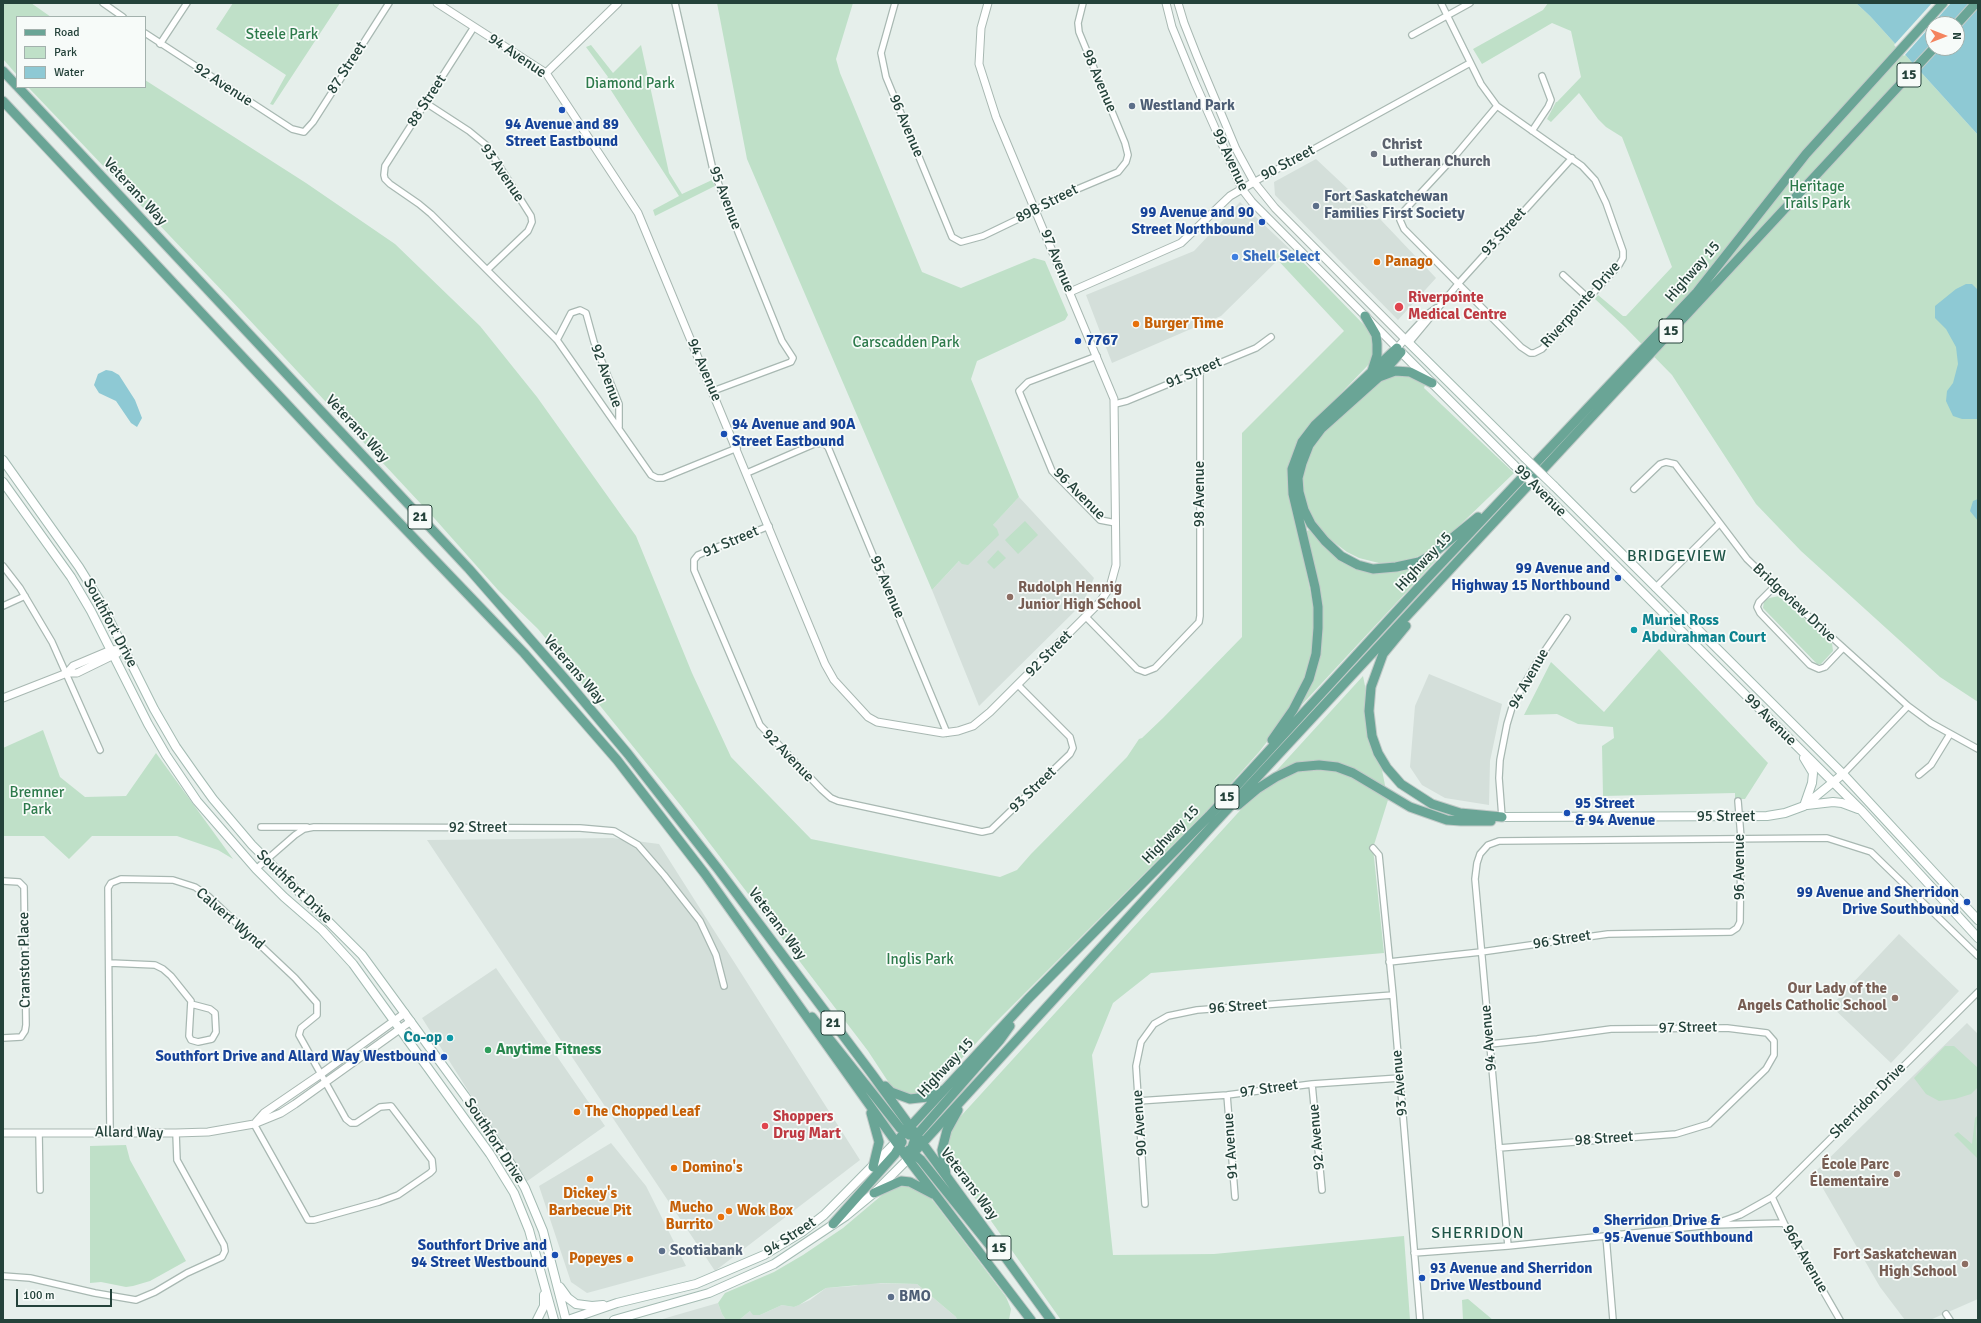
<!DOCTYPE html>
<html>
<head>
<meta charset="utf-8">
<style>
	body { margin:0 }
	#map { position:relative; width:1981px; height:1323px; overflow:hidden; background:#e6efeb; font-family:Signika,sans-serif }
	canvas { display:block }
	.frame { position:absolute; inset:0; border:4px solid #24423a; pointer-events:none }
	.legend { position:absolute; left:16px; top:16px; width:130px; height:72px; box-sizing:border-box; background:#f7fbf9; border:1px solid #a3b1ad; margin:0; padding:5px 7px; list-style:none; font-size:12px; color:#24423a }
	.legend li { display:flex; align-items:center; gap:8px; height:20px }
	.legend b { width:20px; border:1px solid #a3b1ad }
	.north { position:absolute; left:1925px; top:16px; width:40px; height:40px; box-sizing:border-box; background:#f7fbf9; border:1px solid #a3b1ad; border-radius:50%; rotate:90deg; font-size:11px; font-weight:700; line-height:16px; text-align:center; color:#24423a }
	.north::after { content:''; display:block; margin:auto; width:14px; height:18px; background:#f4845f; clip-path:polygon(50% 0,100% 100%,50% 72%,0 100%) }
	.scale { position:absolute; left:16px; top:1289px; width:96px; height:18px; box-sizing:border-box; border:2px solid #24423a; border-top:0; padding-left:5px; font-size:12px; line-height:14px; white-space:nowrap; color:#24423a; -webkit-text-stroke:3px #f7fbf9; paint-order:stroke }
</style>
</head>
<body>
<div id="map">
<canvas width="1981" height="1323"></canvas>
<div class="frame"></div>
<ul class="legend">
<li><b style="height:5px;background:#6aa596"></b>Road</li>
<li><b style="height:11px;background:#bfe0c8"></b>Park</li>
<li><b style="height:11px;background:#8ec9d4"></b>Water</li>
</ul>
<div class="north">N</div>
<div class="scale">100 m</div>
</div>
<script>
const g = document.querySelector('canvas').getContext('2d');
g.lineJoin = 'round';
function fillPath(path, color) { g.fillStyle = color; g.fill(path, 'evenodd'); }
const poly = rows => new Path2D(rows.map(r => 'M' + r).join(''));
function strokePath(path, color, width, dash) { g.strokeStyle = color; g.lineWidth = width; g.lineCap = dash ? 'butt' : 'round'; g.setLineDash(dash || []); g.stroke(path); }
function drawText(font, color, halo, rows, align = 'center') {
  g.font = font + ' Signika,sans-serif'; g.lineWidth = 3.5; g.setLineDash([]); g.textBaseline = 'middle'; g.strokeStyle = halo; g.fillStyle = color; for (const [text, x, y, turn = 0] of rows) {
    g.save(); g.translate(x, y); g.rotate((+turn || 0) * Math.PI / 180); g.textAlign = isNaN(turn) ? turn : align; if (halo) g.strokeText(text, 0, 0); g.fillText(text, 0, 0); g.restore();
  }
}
fillPath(poly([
	[1316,159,1381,220,1436,278,1398,320,1275,195,1274,182],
	[1240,202,1293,252,1281,250,1274,255,1278,260,1221,316,1112,363,1086,295,1194,251],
	[1019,497,1094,578,1083,603,979,706,932,590],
	[1429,674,1502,704,1490,761,1489,805,1445,798,1422,785,1410,767,1415,706],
	[613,838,659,844,860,1160,715,1271,427,840],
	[1899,934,1959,991,1891,1063,1831,1006],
	[496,968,605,1126,526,1182,422,1018],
	[1967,1023,1978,1034,1978,1299,1930,1320,1905,1320,1880,1287,1814,1173],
	[611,1143,646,1186,686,1266,587,1293,571,1282,539,1186],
	[866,1283,917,1284,956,1317,957,1320,739,1320,750,1311,760,1315,782,1305,794,1307,810,1300,826,1288,854,1286],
	[718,1303,722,1314,726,1320,659,1320]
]), '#d4dfda');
fillPath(poly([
	[3,3,31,3,51,17,17,17,17,75,3,59],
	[233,3,340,3,273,105,270,104,286,75,216,29],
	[717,3,853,3,836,59,840,73,922,272,961,288,1034,258,1045,261,1068,315,1065,320,977,361,971,379,1019,497,993,525,997,529,999,535,968,565,962,564,959,561,932,590,747,159],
	[1548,3,1856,3,1870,16,1978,135,1978,702,1940,677,1801,551,1756,504,1672,375,1625,327,1595,299,1598,295,1623,316,1626,316,1672,267,1622,137,1606,127,1598,119,1579,93,1551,122,1547,119,1556,102,1557,102,1581,77,1571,31,1552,23,1482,64,1473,49,1543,10],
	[591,45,613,73,641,45,669,173,682,194,712,180,715,186,655,216,653,210,679,196,605,81,608,77,586,47],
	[145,80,306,183,395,244,480,326,537,397,636,536,692,673,731,757,811,839,1000,877,1017,870,1031,854,1127,757,1139,739,1142,738,1163,718,1242,637,1242,433,1344,331,1274,256,1281,250,1293,252,1366,327,1372,336,1374,353,1370,363,1305,431,1298,442,1291,495,1315,615,1316,635,1307,678,1291,711,1259,752,1203,815,993,1025,934,1088,928,1092,911,1096,895,1090,891,1086,868,1051,682,807,538,629,498,590,435,519,229,298,28,87,145,87],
	[1408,374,1425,385,1424,388,1514,473,1435,549,1405,562,1379,563,1359,558,1347,552,1323,534,1313,522,1305,502,1302,482,1308,453,1324,432,1377,383,1387,376],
	[1025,521,1038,535,1018,554,1005,540],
	[1309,530,1320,542,1357,567,1421,564,1437,557,1438,558,1295,712,1320,639,1305,532],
	[998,550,1006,558,994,569,987,562],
	[1779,596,1832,643,1833,651,1821,664,1817,664,1763,608,1764,601,1769,598],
	[1659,649,1768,763,1745,799,1735,799,1735,793,1603,796,1602,746,1614,738,1613,727,1578,724,1557,714,1524,715,1551,662,1604,712],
	[1363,676,1388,800,1373,848,1384,953,1151,973,1113,1003,1092,1055,1113,1255,1214,1254,1404,1236,1410,1320,1061,1320,953,1167,947,1155,947,1143,949,1133,960,1117],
	[43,730,60,777,85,797,126,796,156,753,233,859,218,850,177,836,92,836,69,859,44,836,3,836,3,748],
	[1945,1046,1954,1046,1978,1068,1978,1087,1971,1094,1955,1099,1939,1101,1926,1094,1914,1078],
	[1978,1115,1976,1131,1978,1159,1954,1135,1958,1132,1972,1144,1975,1118],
	[126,1145,130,1160,186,1261,150,1281,133,1286,126,1287,101,1282,90,1283,90,1146],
	[904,1186,913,1188,928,1195,934,1202,1006,1297,1011,1309,1009,1320,957,1320,956,1317,917,1284,881,1283,826,1288,799,1305,794,1307,782,1305,760,1315,753,1315,750,1311,739,1320,726,1320,722,1314,718,1303,725,1293,774,1272,803,1255,843,1228,888,1190],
	[1468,1299,1493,1320,1463,1320,1462,1300]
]), '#bfe0c8');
fillPath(poly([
	[1856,3,1978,3,1978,135,1870,16],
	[1933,24,1957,24,1957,48,1933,48],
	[1966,284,1972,284,1978,290,1978,419,1962,419,1953,416,1946,401,1947,391,1953,383,1958,364,1956,347,1946,329,1935,318,1935,306,1956,289],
	[106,370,112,371,119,375,135,400,142,418,137,427,131,423,116,401,99,393,94,385,98,374],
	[1978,499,1978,521,1970,511,1973,501]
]), '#8ec9d4');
fillPath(poly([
	[1932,3,1951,3,1904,56,1894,45]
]), '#e6efeb');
const minor = poly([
	[103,3,123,17],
	[675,3,713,170,782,341,793,358,791,362,713,391],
	[895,3,881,53,886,77,952,237,961,242,983,236,1037,210,1049,201,1118,172,1126,162,1128,155,1125,143,1079,32,1078,23,1083,3],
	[1441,3,1481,84,1497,106,1582,166,1595,180,1606,203,1623,251,1623,258,1619,265,1542,349,1534,353,1530,353,1521,347,1404,229,1400,220,1404,211,1455,156,1497,106],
	[474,27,385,166,384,175,385,179,390,184,419,204,431,214,557,340,651,475,657,478,663,478,737,448],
	[145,33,292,129,304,132,313,122,389,3],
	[1412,35,1470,3],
	[160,44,187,3],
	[426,103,469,131,486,145,531,216,532,222,528,231,487,270],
	[1532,131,1548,107,1551,100,1542,76],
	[1254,182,1470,63],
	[1563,275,1588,298],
	[1405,339,1429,313,1436,308],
	[557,340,571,313,580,310,586,313,594,342,619,404,619,427],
	[1409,343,1458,284,1572,158],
	[1097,356,1028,382,1019,391,1052,471,1100,520,1116,523],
	[1115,404,1127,401,1200,371,1256,348,1271,337],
	[747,473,814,444,823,443,828,447,947,733],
	[1634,489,1660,464,1666,462,1675,464,1747,559,1775,586,1908,706,1931,723,1978,749],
	[769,526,698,555,694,560,694,570,760,725,822,790,831,798,838,801,982,832,991,830,1070,754,1073,748,1070,737,1018,685],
	[3,566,20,588,52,642,100,750],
	[1775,586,1759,602,1757,607,1760,613,1810,665,1819,669,1825,667,1843,648],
	[1655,588,1719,524],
	[3,606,25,596],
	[1086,617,1137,669,1145,672,1155,668,1199,622,1200,616,1200,371],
	[1843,774,1908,706],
	[1919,775,1931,765,1950,734],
	[1502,817,1499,778,1500,760,1507,724,1513,704,1537,662,1567,618],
	[261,827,307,827],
	[1373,848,1379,855,1393,995,1420,1320],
	[256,869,295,835,304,829,314,827,580,828,614,831,638,845,664,875,700,921,716,955,724,986],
	[3,881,19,882,24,887,26,1025,25,1031,21,1037,3,1038],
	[1389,962,1481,952,1608,934,1731,932,1737,928,1740,922,1741,838,1738,801],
	[110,963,155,965,163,969,171,976,191,1001,189,1036,191,1040,198,1042,212,1039,216,1032,215,1013,210,1009,191,1004],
	[1490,1044,1537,1039,1611,1029,1727,1028,1767,1033,1774,1041,1774,1055,1766,1069,1709,1124,1676,1134,1499,1148],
	[1312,1084,1322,1190],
	[1227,1095,1235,1197],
	[1138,1101,1227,1095,1312,1084,1400,1078],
	[110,1132,108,888,111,883,121,879,173,880,195,887,208,896,295,978,317,1003,317,1015,301,1028,299,1035,346,1119,351,1123,356,1123,380,1107,391,1106,432,1160,433,1170,430,1173,398,1195,379,1202,314,1220,308,1220,254,1124],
	[39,1133,40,1190],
	[1772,1197,1784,1223,1840,1320],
	[1145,1204,1136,1066,1141,1042,1154,1024,1168,1016,1197,1010,1393,995],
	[1717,1223,1740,1215,1772,1197,1978,992],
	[1606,1236,1613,1320],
	[1508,1246,1475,879,1477,863,1480,854,1488,845,1499,841,1827,838,1871,852,1978,956],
	[1414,1253,1508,1246,1711,1225,1784,1223],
	[3,1276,30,1278,95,1293,136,1300,155,1292,187,1273,222,1257,225,1251,224,1245,177,1160,176,1133],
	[1946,1314,1950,1320]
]);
const tertiary = poly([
	[437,3,546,73,638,213,825,664,834,680,868,717,877,722,943,733,958,731,973,726,990,712,1100,602,1110,587,1116,565,1114,399,996,117,979,64,981,28,988,3],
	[1166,3,1172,27,1195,83,1242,189,1252,202,1397,348,1405,339,1275,208,1254,182,1236,149,1197,56,1184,23,1178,3],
	[546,73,618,3],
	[1070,292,1181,243,1230,196,1254,182],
	[67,673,77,673,118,653],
	[3,698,67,673,73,666,111,650,124,649],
	[256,1122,264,1113,321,1074,405,1013],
	[3,1133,176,1133,208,1132,254,1124,281,1113,295,1104,411,1021]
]);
const secondary = poly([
	[1405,339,1524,457],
	[1397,348,1514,465],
	[3,460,79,567,100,601,154,709,176,747,195,774,213,799,252,845,362,955,465,1096,513,1167,525,1188,543,1231,566,1320],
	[3,482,71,577,91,611,148,724,166,755,197,801,256,869,284,897,322,930,353,964,490,1154,514,1193,529,1230,554,1320],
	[1554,486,1843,774,1978,920],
	[1545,495,1861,810,1978,938],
	[1807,805,1833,802,1842,803,1858,809],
	[1804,806,1812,783,1813,773,1804,758],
	[1502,817,1767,816,1785,813,1804,806,1843,774],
	[560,1287,568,1298,576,1304,592,1306,603,1305],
	[537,1320,544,1306,544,1295],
	[568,1320,617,1303,696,1284,764,1255,802,1232,824,1215,896,1142],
	[614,1320,709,1293,774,1264,846,1216,874,1193,908,1159]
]);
const primary = poly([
	[1957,24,1976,3],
	[3,71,17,86],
	[18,87,469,569,566,680,628,754,718,869,872,1074,1051,1320],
	[3,101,341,462,524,653,617,760,705,874,908,1159,1031,1320],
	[1365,316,1376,335,1377,344,1377,355,1372,371],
	[1401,352,1378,378,1321,429,1309,445,1302,463,1298,478,1299,492,1304,510,1311,524,1325,541,1341,556,1358,565,1373,569,1396,567,1419,562,1430,556,1478,517],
	[1379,377,1395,371,1410,372,1432,383],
	[1406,626,1383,654,1371,687,1369,711,1372,736,1378,753,1387,768,1401,784,1432,804,1460,813,1502,817],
	[1272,740,1293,710,1309,679,1316,654,1318,628,1318,607,1315,587,1293,494,1292,469,1295,461,1302,442,1315,425,1397,348],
	[1238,805,1257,789,1276,777,1297,767,1319,765,1337,767,1353,773,1410,807,1427,813,1447,820,1461,821,1491,821],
	[812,1017,900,1128,909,1135],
	[885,1086,891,1092,910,1099,928,1097,940,1090],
	[871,1113,879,1142,873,1167],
	[896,1142,1028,999,1209,816,1418,588,1697,292,1806,154,1943,3],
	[909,1150,921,1160,995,1252],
	[909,1156,916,1136,1000,1040,1010,1026],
	[908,1159,1211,827,1934,48],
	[946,1175,942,1150,947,1130,958,1110],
	[874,1193,901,1181,910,1182,933,1194],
	[833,1224,895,1154,902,1142]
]);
strokePath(minor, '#a8b8b2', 8);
strokePath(tertiary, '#a8b8b2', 9);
strokePath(secondary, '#a4bbb3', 10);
strokePath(primary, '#c2cac8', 11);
strokePath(minor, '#fff', 5.5);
strokePath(tertiary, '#fff', 7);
strokePath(secondary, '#fff', 8);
strokePath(primary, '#6aa596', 9);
const secondaryBridge = poly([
	[1524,457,1554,486],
	[1514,465,1545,495]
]);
strokePath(secondaryBridge, '#a4bbb3', 10, []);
strokePath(secondaryBridge, '#fff', 8);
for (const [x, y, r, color] of [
	[1132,106,4,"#5c6f8a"],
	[562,110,4,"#1a4fb4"],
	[1374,154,4,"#6b7280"],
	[1316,206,4,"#5c6f8a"],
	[1262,222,4,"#1a4fb4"],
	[1235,257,4,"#3f7fe0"],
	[1377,262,4,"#e8710a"],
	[1399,307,5,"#e0444e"],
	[1136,324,4,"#e8710a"],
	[1078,341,4,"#1a4fb4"],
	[724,434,4,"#1a4fb4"],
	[1618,578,4,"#1a4fb4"],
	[1010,597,4,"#8d6e63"],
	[1634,630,4,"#0f9aa8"],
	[1567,813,4,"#1a4fb4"],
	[1967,902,4,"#1a4fb4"],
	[1895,998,4,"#8d6e63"],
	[450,1038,4,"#0f9aa8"],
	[488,1050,4,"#2e9e5b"],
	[444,1057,4,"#1a4fb4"],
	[577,1112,4,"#e8710a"],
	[765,1126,4,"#e0444e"],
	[674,1168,4,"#e8710a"],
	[1897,1174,4,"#8d6e63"],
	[590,1179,4,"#e8710a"],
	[729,1211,4,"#e8710a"],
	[721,1217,4,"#e8710a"],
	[1596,1230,4,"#1a4fb4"],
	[662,1251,4,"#5c6f8a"],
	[555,1255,4,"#1a4fb4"],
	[630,1259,4,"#e8710a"],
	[1965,1264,4,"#8d6e63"],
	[1422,1278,4,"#1a4fb4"],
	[891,1297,4,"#5c6f8a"]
]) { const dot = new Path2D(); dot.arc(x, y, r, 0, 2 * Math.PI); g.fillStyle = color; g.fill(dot); strokePath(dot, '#f7fbf9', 1.5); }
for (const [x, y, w] of [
	[1909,75,24],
	[1671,331,24],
	[420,517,24],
	[1227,797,24],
	[833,1023,24],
	[999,1248,24]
]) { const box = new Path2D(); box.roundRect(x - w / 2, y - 12, w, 24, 3); g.fillStyle = '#f7fbf9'; g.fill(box); strokePath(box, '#24423a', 1); }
drawText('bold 14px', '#24423a', null, [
	["15",1909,75],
	["15",1671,331],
	["21",420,517],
	["15",1227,797],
	["21",833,1023],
	["15",999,1248]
]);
drawText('15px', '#2d7a4b', '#f7fbf9', [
	["Steele Park",282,35],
	["Diamond Park",630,84],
	["Heritage",1817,187],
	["Trails Park",1817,204],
	["Carscadden Park",906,343],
	["Bremner",37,793],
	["Park",37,810],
	["Inglis Park",920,960]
]);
drawText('15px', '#24423a', '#f7fbf9', [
	["94 Avenue",517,56,34],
	["87 Street",347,68,-57],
	["98 Avenue",1099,81,67],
	["92 Avenue",223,85,33],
	["88 Street",427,101,-57],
	["96 Avenue",906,126,67],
	["99 Avenue",1230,160,65],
	["90 Street",1288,163,-28],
	["93 Avenue",502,173,56],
	["Veterans Way",135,192,47],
	["95 Avenue",725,198,69],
	["89B Street",1047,204,-27],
	["93 Street",1504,232,-48],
	["97 Avenue",1057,261,68],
	["Highway 15",1693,272,-49],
	["Riverpointe Drive",1581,305,-48],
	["94 Avenue",704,370,67],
	["91 Street",1194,373,-23],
	["92 Avenue",606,376,70],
	["Veterans Way",357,429,47],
	["99 Avenue",1540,491,45],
	["96 Avenue",1079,494,45],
	["98 Avenue",1200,494,-90],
	["91 Street",731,542,-23],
	["Highway 15",1424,562,-47],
	["95 Avenue",887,587,67],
	["Bridgeview Drive",1794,603,43],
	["Southfort Drive",110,623,62],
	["92 Street",1049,654,-45],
	["Veterans Way",574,670,49],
	["94 Avenue",1529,679,-61],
	["99 Avenue",1770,720,45],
	["92 Avenue",788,756,46],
	["93 Street",1033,790,-44],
	["95 Street",1726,817],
	["92 Street",478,828],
	["Highway 15",1171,835,-46],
	["96 Avenue",1740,867,-90],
	["Southfort Drive",294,887,44],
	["Calvert Wynd",230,919,41],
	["Veterans Way",777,924,53],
	["96 Street",1562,940,-9],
	["Cranston Place",25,960,-91],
	["96 Street",1238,1007,-4],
	["97 Street",1688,1028,-1],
	["94 Avenue",1489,1038,-95],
	["Highway 15",946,1068,-47],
	["93 Avenue",1400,1083,-95],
	["97 Street",1269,1089,-8],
	["Sherridon Drive",1868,1101,-45],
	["90 Avenue",1140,1123,-94],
	["Allard Way",129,1133,1],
	["92 Avenue",1317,1137,-95],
	["98 Street",1604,1139,-4],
	["Southfort Drive",494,1141,57],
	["91 Avenue",1231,1146,-94],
	["Veterans Way",969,1184,53],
	["94 Street",790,1237,-33],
	["96A Avenue",1805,1259,60]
]);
drawText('bold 15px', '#4e5e75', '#f7fbf9', [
	["Westland Park",1140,106],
	["Fort Saskatchewan",1324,197],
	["Families First Society",1324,214],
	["Scotiabank",670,1251],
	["BMO",899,1297]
], 'left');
drawText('bold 15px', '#164399', '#f7fbf9', [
	["94 Avenue and 89",562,125,"center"],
	["Street Eastbound",562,142,"center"],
	["99 Avenue and 90",1254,213],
	["Street Northbound",1254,230],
	["7767",1086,341,"left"],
	["94 Avenue and 90A",732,425,"left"],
	["Street Eastbound",732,442,"left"],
	["99 Avenue and",1610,569],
	["Highway 15 Northbound",1610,586],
	["95 Street",1575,804,"left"],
	["& 94 Avenue",1575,821,"left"],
	["99 Avenue and Sherridon",1959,893],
	["Drive Southbound",1959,910],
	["Southfort Drive and Allard Way Westbound",436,1057],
	["Sherridon Drive &",1604,1221,"left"],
	["95 Avenue Southbound",1604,1238,"left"],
	["Southfort Drive and",547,1246],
	["94 Street Westbound",547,1263],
	["93 Avenue and Sherridon",1430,1269,"left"],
	["Drive Westbound",1430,1286,"left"]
], 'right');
drawText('bold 15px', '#5b616d', '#f7fbf9', [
	["Christ",1382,145],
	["Lutheran Church",1382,162]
], 'left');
drawText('bold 15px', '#366cbe', '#f7fbf9', [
	["Shell Select",1243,257]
], 'left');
drawText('bold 15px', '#c56008', '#f7fbf9', [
	["Panago",1385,262],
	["Burger Time",1144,324],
	["The Chopped Leaf",585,1112],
	["Domino's",682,1168],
	["Dickey's",590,1194,"center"],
	["Barbecue Pit",590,1211,"center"],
	["Mucho",713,1208,"right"],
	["Burrito",713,1225,"right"],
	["Wok Box",737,1211],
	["Popeyes",622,1259,"right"]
], 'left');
drawText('bold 15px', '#be3a42', '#f7fbf9', [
	["Riverpointe",1408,298],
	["Medical Centre",1408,315],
	["Shoppers",773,1117],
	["Drug Mart",773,1134]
], 'left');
drawText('bold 15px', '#785e54', '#f7fbf9', [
	["Rudolph Hennig",1018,588,"left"],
	["Junior High School",1018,605,"left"],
	["Our Lady of the",1887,989],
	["Angels Catholic School",1887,1006],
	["École Parc",1889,1165],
	["Élementaire",1889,1182],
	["Fort Saskatchewan",1957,1255],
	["High School",1957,1272]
], 'right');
drawText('bold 15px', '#0d838f', '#f7fbf9', [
	["Muriel Ross",1642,621],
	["Abdurahman Court",1642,638],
	["Co-op",442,1038,"right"]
], 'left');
drawText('bold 15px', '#27864d', '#f7fbf9', [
	["Anytime Fitness",496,1050]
], 'left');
g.letterSpacing = '1px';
drawText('16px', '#1f5548', '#f7fbf9', [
	["BRIDGEVIEW",1677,557],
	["SHERRIDON",1478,1234]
]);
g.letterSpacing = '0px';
</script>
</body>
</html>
